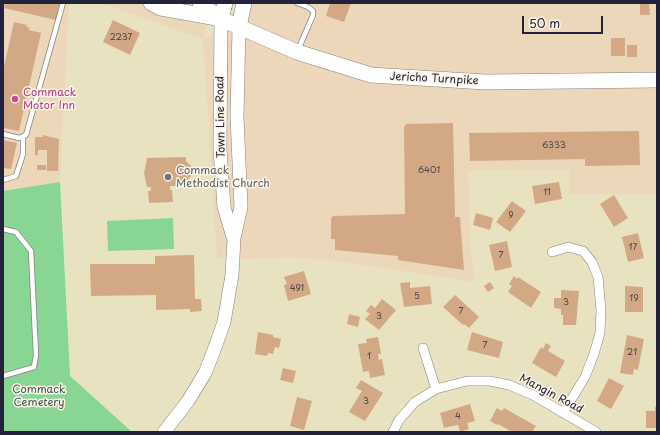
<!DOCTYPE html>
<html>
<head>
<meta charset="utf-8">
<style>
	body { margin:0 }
	#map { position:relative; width:660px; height:435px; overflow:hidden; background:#e9e2c1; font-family:"Playpen Sans",sans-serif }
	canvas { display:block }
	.frame { position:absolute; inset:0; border:4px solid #22223b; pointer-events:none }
	.scale { position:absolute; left:522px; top:16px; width:81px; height:18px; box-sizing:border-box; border:2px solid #22223b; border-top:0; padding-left:5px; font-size:12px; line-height:14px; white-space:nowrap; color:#22223b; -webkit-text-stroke:3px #fcf5e5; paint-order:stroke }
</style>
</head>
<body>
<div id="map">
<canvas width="660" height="435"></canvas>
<div class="frame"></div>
<div class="scale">50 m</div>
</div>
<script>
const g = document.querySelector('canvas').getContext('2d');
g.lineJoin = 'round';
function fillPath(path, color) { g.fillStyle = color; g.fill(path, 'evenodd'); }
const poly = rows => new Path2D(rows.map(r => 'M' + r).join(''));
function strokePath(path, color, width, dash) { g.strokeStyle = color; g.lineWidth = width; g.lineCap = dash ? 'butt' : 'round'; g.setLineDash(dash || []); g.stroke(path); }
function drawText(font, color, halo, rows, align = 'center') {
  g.font = font + ' "Playpen Sans",sans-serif'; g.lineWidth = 3; g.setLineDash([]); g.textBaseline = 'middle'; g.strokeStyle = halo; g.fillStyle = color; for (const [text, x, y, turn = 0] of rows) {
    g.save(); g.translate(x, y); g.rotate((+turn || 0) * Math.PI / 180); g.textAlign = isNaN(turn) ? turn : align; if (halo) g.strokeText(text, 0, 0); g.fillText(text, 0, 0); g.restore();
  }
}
fillPath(poly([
	[3,3,69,3,60,182,3,191],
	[101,3,211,3,204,39,242,17,245,3,657,3,657,227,655,194,569,194,569,170,468,170,471,255,475,282,336,261,290,257,249,259,217,258,203,39]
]), '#ecd7ba');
fillPath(poly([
	[60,182,70,376,132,432,3,432,3,191],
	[173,218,174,249,108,251,107,221]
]), '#89d593');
fillPath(poly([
	[5,3,60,3,56,20,4,8],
	[330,3,351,3,344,22,326,16],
	[640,4,649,4,650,15,640,15],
	[113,20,140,33,130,55,103,42],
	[14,22,27,25,26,27,29,27,29,30,41,33,19,131,3,128,3,71],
	[611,38,625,38,625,56,611,56],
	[627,45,637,45,637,57,627,57],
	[453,123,455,217,460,217,464,270,398,260,398,256,335,250,335,239,331,239,331,218,333,216,405,214,404,127,406,124],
	[639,131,640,165,585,166,585,159,470,161,469,133],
	[43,135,59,139,58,171,47,171,47,150,38,150,38,155,35,155,35,137,43,137],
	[3,140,17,143,11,169,3,168],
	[186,157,186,161,196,171,186,181,186,186,170,186,170,190,172,190,173,202,149,203,148,191,151,191,151,187,147,187,144,173,147,158],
	[37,165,46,165,46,170,37,170],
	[559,182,562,199,535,204,532,186],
	[614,195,628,218,614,227,600,204],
	[512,201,526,211,510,232,496,222],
	[476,213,493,218,490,230,473,225],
	[638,233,644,258,628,262,622,237],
	[507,241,512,267,495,271,489,245],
	[194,255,195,299,201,299,202,311,190,312,190,309,156,310,156,295,91,296,90,264,155,264,155,256],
	[304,271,311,294,288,301,284,285,287,284,284,277],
	[514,276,517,279,518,277,541,292,531,308,508,292,512,286,509,284],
	[410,282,410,288,430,286,432,304,404,307,400,283],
	[490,282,494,288,488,292,484,286],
	[625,286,643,287,643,312,625,312],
	[561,290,579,291,576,325,563,325,563,315,561,315,561,309,554,308,554,298,561,298],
	[455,295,479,317,469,328,464,324,463,325,443,307],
	[382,299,396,310,379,330,365,319,370,314,366,311,371,305,375,308],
	[349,314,360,317,358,327,347,324],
	[258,332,273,335,273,337,281,339,279,348,275,347,273,354,268,353,267,356,255,354],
	[472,332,503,342,499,358,467,350],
	[627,335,644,339,638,370,634,369,633,375,620,373],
	[378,337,381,354,378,354,379,360,382,359,385,375,370,378,369,371,363,372,358,344,367,343,366,339],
	[546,343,551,346,548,351,565,361,556,377,532,363,541,347,543,349],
	[283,368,296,371,293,383,280,380],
	[609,378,624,386,611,409,597,401],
	[361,380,383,393,365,421,349,412,362,391,356,388],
	[297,397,312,401,304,430,290,426],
	[470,404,475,421,467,423,469,429,460,432,458,425,444,428,440,413],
	[655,407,657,407,657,428,646,428,646,411,655,411],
	[497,408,502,411,504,408,536,426,532,432,512,432,498,424,497,425,490,421]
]), '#d3a885');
const lane = poly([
	[297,3,308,7,313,11,313,15,298,50],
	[3,134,19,138,26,135,63,3],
	[3,180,16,176,23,154,23,137],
	[3,229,16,232,31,251,36,355,34,367,3,376]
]);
const street = poly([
	[552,252,568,247,583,251,592,262,598,277,601,310,600,333,594,354,585,377,563,413],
	[423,348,436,389],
	[393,432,399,420,415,402,436,389,467,381,490,381,509,385,533,395,596,432]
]);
const secondary = poly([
	[221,19,220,149,224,207,233,237],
	[164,432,188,401,205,373,213,353,224,322,232,275,234,238,241,207,237,117,239,27]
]);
const primary = poly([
	[151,3,161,8,217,18],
	[200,3,221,19,297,52,371,75,485,82,657,80],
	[221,19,225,3],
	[239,27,244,3]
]);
strokePath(lane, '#86827e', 6);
strokePath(street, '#86827e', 10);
strokePath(secondary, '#86827e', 14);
strokePath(primary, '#86827e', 16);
strokePath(lane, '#fff', 4.5);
strokePath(street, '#fff', 9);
strokePath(secondary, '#fff', 13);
strokePath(primary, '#fff', 15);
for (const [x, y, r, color] of [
	[15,99,4,"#d1479c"],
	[168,177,4,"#6b7280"]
]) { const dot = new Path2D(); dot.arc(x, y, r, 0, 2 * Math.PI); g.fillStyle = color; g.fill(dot); strokePath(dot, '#fcf5e5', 1.5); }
drawText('9px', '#4e444e', null, [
	["2237",121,38],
	["6333",554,146],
	["6401",429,171],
	["11",547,193],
	["9",511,216],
	["17",633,248],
	["7",501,256],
	["491",297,289],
	["5",417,297],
	["19",634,299],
	["3",566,303],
	["7",461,312],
	["3",379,317],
	["7",485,346],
	["21",632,353],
	["1",369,357],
	["3",366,402],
	["4",458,417]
]);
drawText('11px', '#22223b', '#fcf5e5', [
	["Jericho Turnpike",434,79,3],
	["Town Line Road",221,117,-91],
	["Mangin Road",551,394,28]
]);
drawText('11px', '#b23c85', '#fcf5e5', [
	["Commack",23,93],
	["Motor Inn",23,106]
], 'left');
drawText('11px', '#5b616d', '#fcf5e5', [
	["Commack",176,171],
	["Methodist Church",176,184]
], 'left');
drawText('11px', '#415855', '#fcf5e5', [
	["Commack",39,390],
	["Cemetery",39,403]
]);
</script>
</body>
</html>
